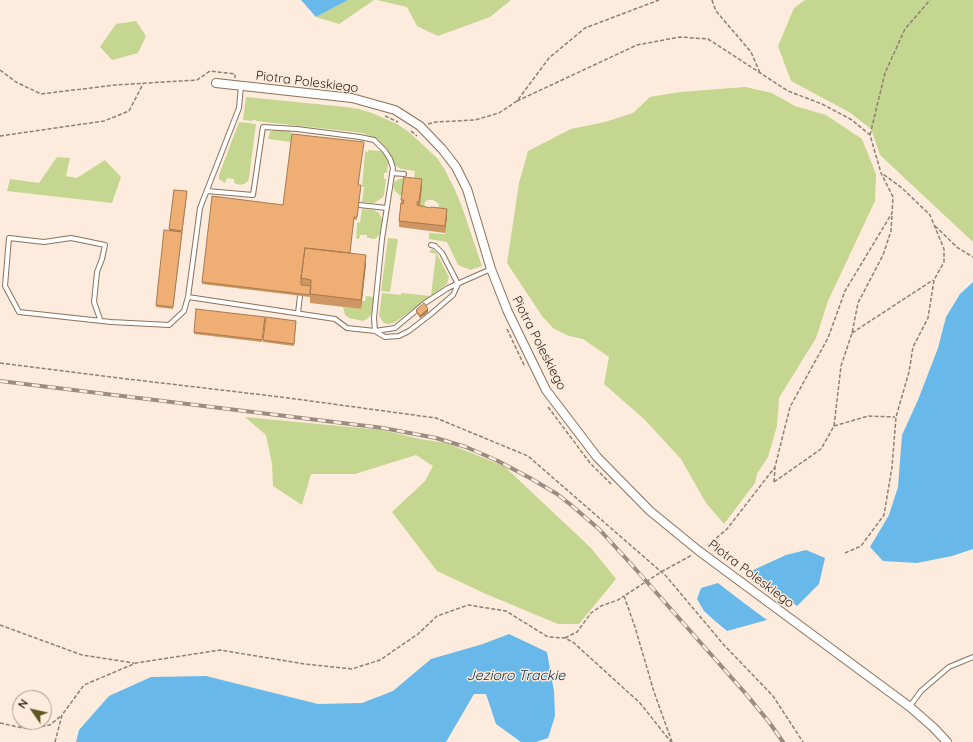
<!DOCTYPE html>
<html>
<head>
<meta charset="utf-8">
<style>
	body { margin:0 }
	#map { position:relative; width:973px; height:742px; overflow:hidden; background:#fdecdd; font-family:Quicksand,sans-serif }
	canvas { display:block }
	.north { position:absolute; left:12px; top:690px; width:40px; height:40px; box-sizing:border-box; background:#fdecdd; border:1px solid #a7998c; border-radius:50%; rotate:304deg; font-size:11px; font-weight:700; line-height:16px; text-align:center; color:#261c13 }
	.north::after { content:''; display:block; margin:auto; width:14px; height:18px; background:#605622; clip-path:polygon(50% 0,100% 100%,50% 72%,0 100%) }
</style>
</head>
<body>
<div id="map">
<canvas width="973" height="742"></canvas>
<div class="north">N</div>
</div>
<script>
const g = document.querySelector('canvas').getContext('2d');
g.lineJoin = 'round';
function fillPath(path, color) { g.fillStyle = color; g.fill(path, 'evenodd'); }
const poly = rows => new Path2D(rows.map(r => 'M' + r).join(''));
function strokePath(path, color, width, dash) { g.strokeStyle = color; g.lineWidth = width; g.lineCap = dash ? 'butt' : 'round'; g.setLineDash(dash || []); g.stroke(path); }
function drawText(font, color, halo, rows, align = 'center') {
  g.font = font + ' Quicksand,sans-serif'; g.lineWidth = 3; g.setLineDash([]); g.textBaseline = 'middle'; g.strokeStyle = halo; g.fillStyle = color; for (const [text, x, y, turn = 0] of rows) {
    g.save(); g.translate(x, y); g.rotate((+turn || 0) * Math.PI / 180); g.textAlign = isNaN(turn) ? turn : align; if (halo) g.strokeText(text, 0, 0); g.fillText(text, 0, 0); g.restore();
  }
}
fillPath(poly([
	[348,0,374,0,339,24,316,17],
	[377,0,511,0,490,17,438,36,417,26,407,7],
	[805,0,973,0,973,242,880,155,871,129,849,112,791,81,778,46,794,8],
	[136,21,146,36,138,53,112,60,100,47,116,24],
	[745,87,772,93,795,106,826,115,862,139,876,174,875,201,828,301,816,338,779,398,777,426,768,457,757,474,755,483,724,524,706,503,681,459,644,419,604,384,609,357,583,339,569,336,554,329,542,316,507,263,519,183,528,151,571,129,605,122,633,113,650,97,680,92],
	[246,97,346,107,359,109,372,113,397,124,409,132,437,158,445,170,455,190,462,207,482,266,471,270,458,265,447,242,429,239,429,233,445,234,447,216,437,215,439,204,433,200,428,200,425,202,423,213,419,208,422,186,403,195,399,195,395,191,393,186,395,181,405,177,414,179,415,171,401,169,395,165,388,150,377,139,363,133,256,121,256,120,253,120,252,121,243,120],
	[239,122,256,124,249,178,248,181,244,184,240,185,234,183,234,179,227,178,225,183,219,179,219,175],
	[276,129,289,131,291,132,291,142,268,139,270,132],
	[368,150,381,151,386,156,388,163,387,173,384,173,384,179,386,179,384,195,382,198,374,203,362,202,364,187,362,187,365,151,368,152],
	[57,157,70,158,66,176,77,178,105,160,121,177,112,203,7,191,10,179,39,183],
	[362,209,374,210,379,213,382,219,380,234,375,239,371,239,371,238,367,238,367,235,360,235,359,239,356,239,357,223,360,222],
	[388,238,398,239,390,292,381,291],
	[432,249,436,252,449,277,447,284,394,323,388,324,384,323,379,316,382,293,401,295,401,293,431,296,436,254,429,252],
	[366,296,374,297,371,315,367,319,363,321,349,318,345,315,343,307,361,309,362,301,365,301],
	[245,417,382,430,420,439,446,443,504,466,591,548,616,579,579,624,558,624,486,594,437,571,392,512,425,481,433,466,416,455,355,474,311,474,302,505,273,486,272,464,266,435]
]), '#c4d690');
fillPath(poly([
	[301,0,348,0,316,17],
	[973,282,973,549,952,556,917,563,883,561,870,547,889,515,898,487,902,435,918,400,938,348,946,317,960,294],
	[806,550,825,558,819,584,797,606,751,571,786,555],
	[718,583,744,603,767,620,727,631,715,621,704,611,697,599,701,588],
	[509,634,547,652,554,691,555,716,548,738,536,742,521,742,496,724,486,694,474,694,446,742,76,742,79,730,109,696,151,677,206,676,318,704,362,703,393,691,431,659,483,644]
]), '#69b8ea');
const service = poly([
	[392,173,404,174],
	[207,191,253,195,263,127,297,129,360,137,374,140,385,151,390,159,393,168,382,239,374,318,375,331],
	[359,205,387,208],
	[188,297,335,319,347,328,375,331,395,328,425,303,448,288,491,269],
	[298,313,300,296],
	[100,319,94,302,97,272,102,259,105,245,71,238,44,242,9,238,5,286,19,312,111,322,169,325,184,311,188,297,200,208,239,108,241,86],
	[375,331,385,337,399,336,409,331,431,314,453,295,458,284,442,253,435,246,431,245],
	[910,706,921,691,949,667,973,657]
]);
const minor = poly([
	[216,83,352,98,395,110,420,126,442,149,456,167,467,189,491,269,508,312,546,390,597,457,650,511,699,551,910,707,934,728,947,742]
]);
strokePath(service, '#8a715b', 6);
strokePath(minor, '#8a715b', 10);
strokePath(poly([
	[712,0,716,11,751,52,760,73],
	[0,70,16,82,41,94,115,85,197,80,210,71,235,74,235,78],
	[517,101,637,45,680,37,708,39,788,91,822,104,852,120,870,135,881,173,893,197,892,213,845,291,828,338,790,407,775,467,727,529,707,546],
	[385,116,398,122],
	[428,124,436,122,475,120,499,113,517,101,549,58,585,28,659,0],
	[411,131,417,136],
	[870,135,885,73,905,29,930,0],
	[0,136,104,121,129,111,143,84],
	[935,226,958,248,973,257],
	[507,329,525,367],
	[852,333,933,280],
	[0,363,119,378,281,397,436,418,528,456,666,576,724,645,773,696,803,742],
	[548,407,590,463,611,484],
	[834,426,868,416,895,417],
	[774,482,821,449,834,426,841,366,852,333,858,303,883,255,891,231,892,215],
	[774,482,775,468],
	[845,553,861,546,884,515,892,467,896,417,909,372,913,347,928,318,934,280,944,262,944,249,930,215,902,188,883,174],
	[0,625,82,655,134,663],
	[565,638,577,632,591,613,601,606,618,600,624,596],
	[0,723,23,728,39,727,50,725,62,715],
	[55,742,62,715,84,685,136,663,220,650,305,664,352,669,380,660,418,634,437,616,468,605,506,611,548,637,565,638,574,643,640,703,671,742],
	[672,742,654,692,635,627,624,596,661,572,692,555]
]), '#8c7f73', 1.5, [4, 2]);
strokePath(service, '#fff', 4);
strokePath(minor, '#fff', 8);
const rail = poly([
	[0,381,383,428,436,438,466,447,498,461,530,478,557,494,571,505,599,529,631,564,746,694,769,722,783,742]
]);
strokePath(rail, '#9a8c80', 4);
strokePath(rail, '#fdecdd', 2.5, [8]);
fillPath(poly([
	[359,185,357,220,354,219,350,253,366,264,361,309,310,303,310,297,202,284,202,282,283,205],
	[422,186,420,206,447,216,445,233,399,227,399,221,401,200],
	[174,190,187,194,173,309,156,307,156,305,169,230],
	[416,310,428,312,420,318,416,312],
	[265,320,262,342,194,334,194,332],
	[296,321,294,346,263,342,263,340]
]), '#ce9663');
fillPath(poly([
	[422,179,422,186,419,209,419,202],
	[447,209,447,216,445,233,445,226],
	[366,255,366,264,361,309,361,300],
	[428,309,428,312,420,318,420,316]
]), '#a77a50');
const building = poly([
	[292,134,364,142,358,185,361,185,357,217,354,217,350,253,305,248,301,278,301,285,311,286,310,295,202,282,212,196,283,205,292,134],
	[404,177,422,179,419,202,417,202,417,205,431,208,431,207,447,209,445,226,399,221,401,203,403,204,404,200,401,200,404,177],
	[174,190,187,191,182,231,169,229,174,190],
	[164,230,182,232,173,307,156,305,164,230],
	[305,248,366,255,361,300,310,294,311,280,301,278,305,248],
	[424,303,428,309,420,316,416,310,424,303],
	[196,309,265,317,262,340,194,332,196,309],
	[266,317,296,321,294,344,263,340,266,317]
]);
fillPath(building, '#efae73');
strokePath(building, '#a77a50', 1);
drawText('13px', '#261c13', '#fdecdd', [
	["Piotra Poleskiego",307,82,7],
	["Piotra Poleskiego",539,343,63],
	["Piotra Poleskiego",751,574,37]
]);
drawText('italic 14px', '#092d42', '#fdecdd', [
	["Jezioro Trackie",516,676]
]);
</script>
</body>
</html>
